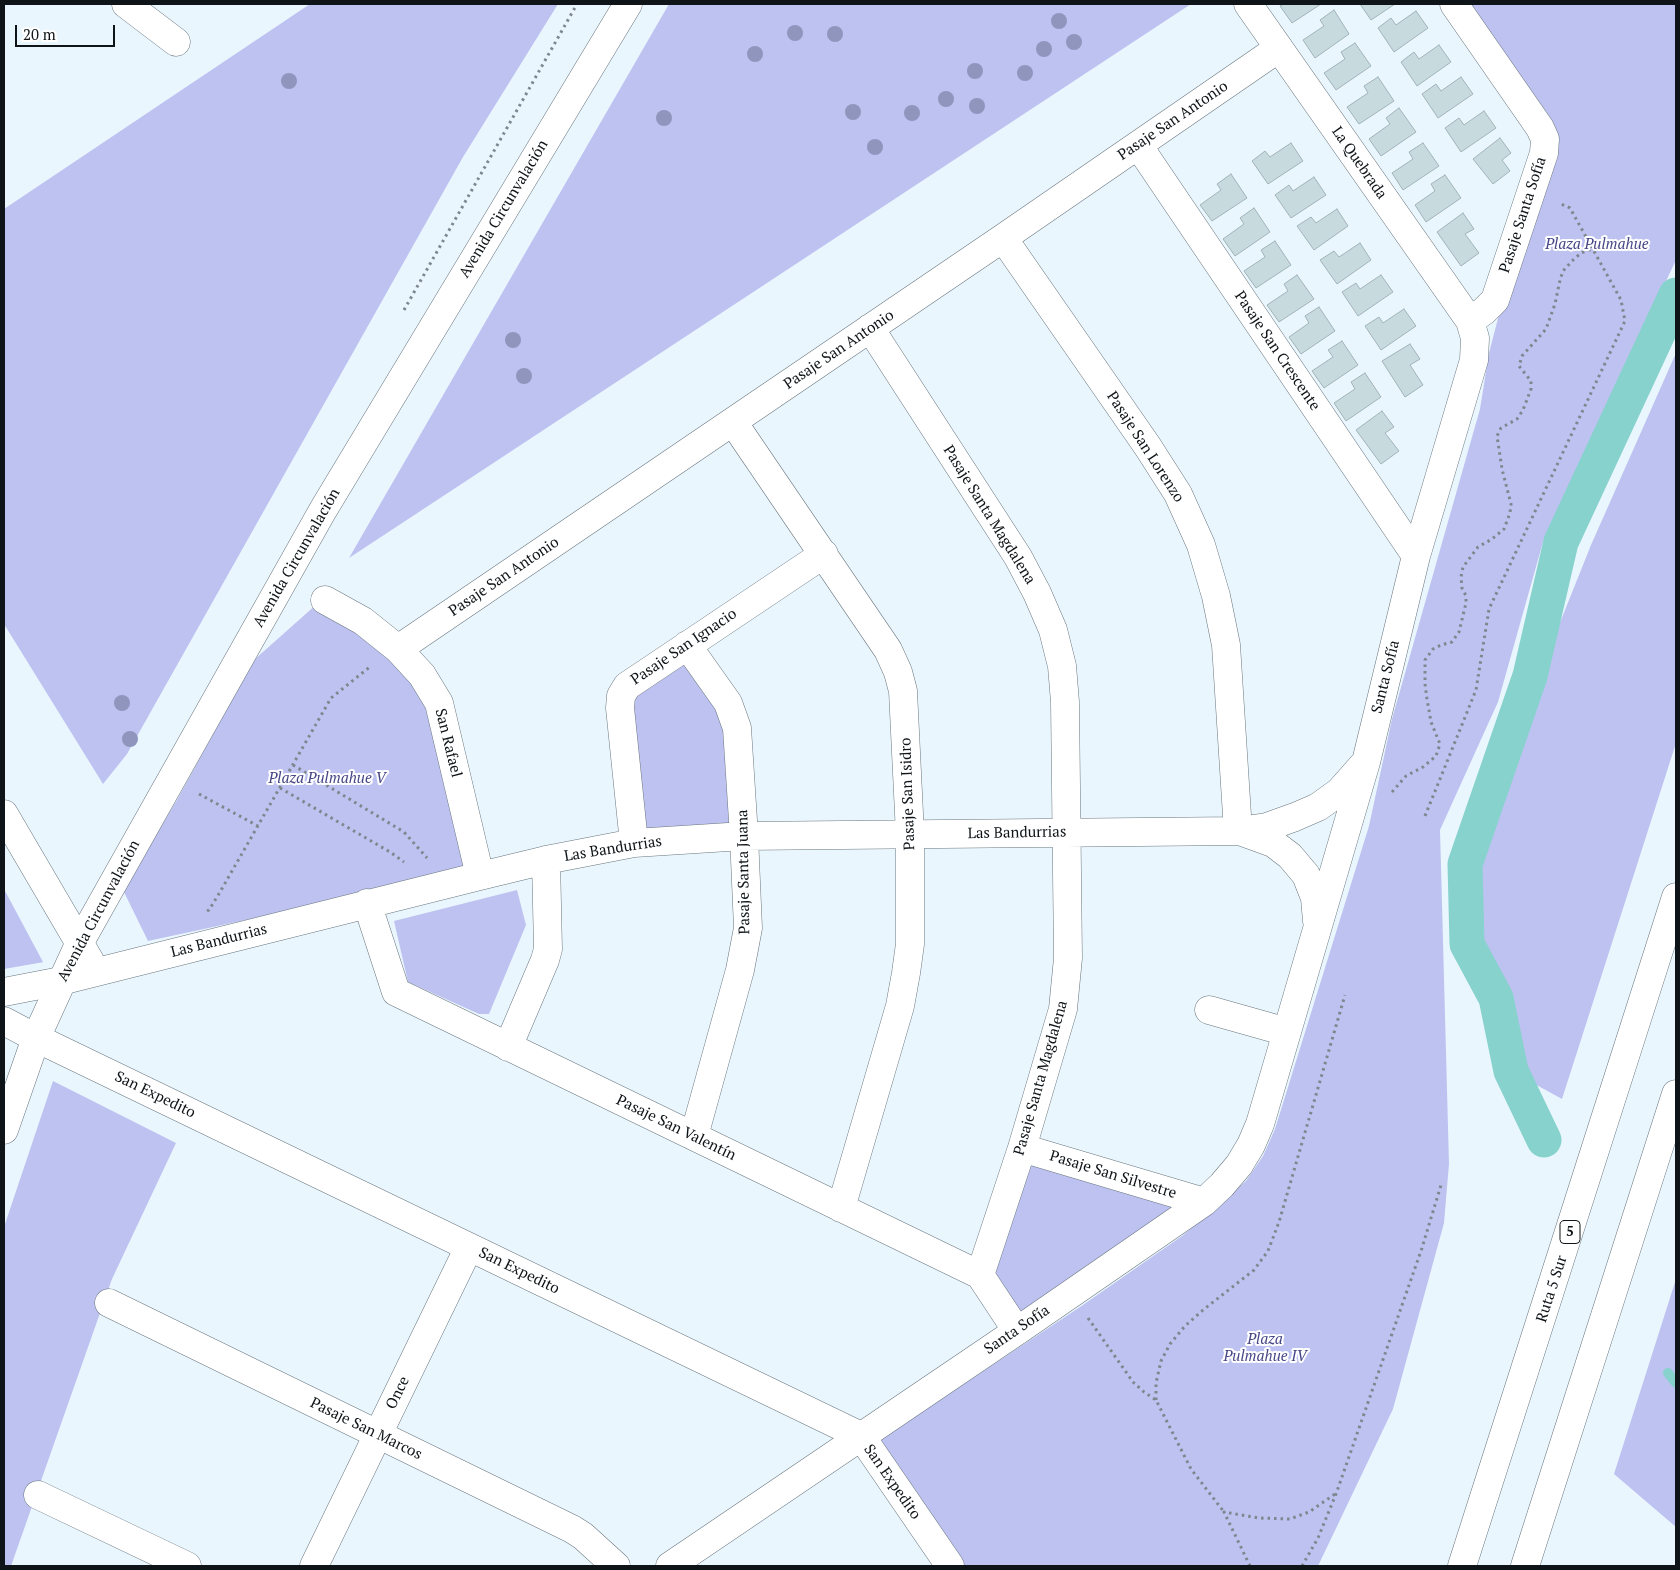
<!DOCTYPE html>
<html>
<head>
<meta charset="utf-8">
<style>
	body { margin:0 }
	#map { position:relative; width:1680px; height:1570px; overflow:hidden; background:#eaf6fe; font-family:"PT Serif",serif }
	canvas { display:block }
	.frame { position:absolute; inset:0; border:5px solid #0e1417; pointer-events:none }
	.scale { position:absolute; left:15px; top:25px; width:100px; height:22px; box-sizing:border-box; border:2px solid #0e1417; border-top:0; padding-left:6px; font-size:15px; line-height:18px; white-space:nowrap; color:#0e1417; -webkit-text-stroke:4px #fff; paint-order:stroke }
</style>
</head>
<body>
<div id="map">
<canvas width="1680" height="1570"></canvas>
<div class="frame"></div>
<div class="scale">20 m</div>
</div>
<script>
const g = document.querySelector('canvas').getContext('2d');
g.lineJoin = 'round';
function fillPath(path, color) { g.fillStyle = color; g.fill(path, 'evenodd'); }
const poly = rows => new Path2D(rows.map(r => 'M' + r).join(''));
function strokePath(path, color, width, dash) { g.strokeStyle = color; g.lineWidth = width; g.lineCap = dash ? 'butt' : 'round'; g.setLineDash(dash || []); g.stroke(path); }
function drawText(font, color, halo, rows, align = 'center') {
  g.font = font + ' "PT Serif",serif'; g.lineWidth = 4; g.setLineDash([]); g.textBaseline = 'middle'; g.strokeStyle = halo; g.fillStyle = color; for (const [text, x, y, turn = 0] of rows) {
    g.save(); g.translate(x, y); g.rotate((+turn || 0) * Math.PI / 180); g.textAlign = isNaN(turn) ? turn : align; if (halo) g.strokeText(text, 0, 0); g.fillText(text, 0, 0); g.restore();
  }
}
fillPath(poly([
	[310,4,558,4,463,157,127,754,103,784,4,624,4,209],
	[669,4,1191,4,349,558],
	[1469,4,1676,4,1676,260,1543,542,1498,702,1440,830,1449,1164,1444,1223,1393,1409,1318,1566,961,1566,875,1443,1080,1307,1182,1236,1246,1181,1263,1156,1275,1129,1369,826,1392,719,1480,409,1489,353,1531,192,1555,136,1555,126],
	[1676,353,1676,743,1562,1099,1511,1071,1496,998,1467,944,1477,830,1591,545],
	[318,603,359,624,434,704,473,871,148,941,123,890,177,800,254,660],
	[687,650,724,703,739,831,639,837,630,688],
	[4,889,43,962,44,962,4,969],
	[517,890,526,925,489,1014,479,1014,408,982,394,921],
	[53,1081,176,1143,112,1279,11,1566,4,1566,4,1227],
	[1022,1148,1204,1202,1017,1331,980,1275],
	[1676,1279,1676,1527,1614,1474]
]), '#bdc2f1');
strokePath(poly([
	[1668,1373,1676,1383]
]), '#87d2cc', 10);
strokePath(poly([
	[1544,1140,1511,1071,1496,998,1467,944,1465,864,1530,676,1561,542,1676,295]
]), '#87d2cc', 35);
const building = poly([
	[1284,4,1321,4,1292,23,1280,6,1284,4],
	[1360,4,1395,4,1371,20,1360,4],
	[1334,10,1349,34,1315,58,1303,40,1324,26,1320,20,1334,10],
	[1416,11,1428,28,1394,52,1378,28,1391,18,1396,25,1416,11],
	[1355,43,1371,66,1336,90,1324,73,1345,59,1341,52,1355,43],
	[1439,45,1451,62,1417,86,1401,62,1414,52,1419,59,1439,45],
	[1378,77,1394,101,1359,124,1347,107,1368,93,1364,86,1378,77],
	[1461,77,1473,94,1438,118,1422,94,1436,84,1441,91,1461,77],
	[1399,108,1416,132,1381,156,1369,139,1390,124,1386,118,1399,108],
	[1484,111,1496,128,1461,152,1445,128,1459,118,1464,125,1484,111],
	[1500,138,1511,153,1502,160,1510,171,1493,184,1473,159,1500,138],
	[1291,143,1303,161,1268,184,1252,161,1265,151,1270,157,1291,143],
	[1423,143,1439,166,1403,190,1392,173,1413,159,1409,152,1423,143],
	[1231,174,1247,198,1212,221,1200,205,1221,190,1217,184,1231,174],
	[1445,175,1461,198,1426,222,1415,205,1435,191,1431,184,1445,175],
	[1314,177,1326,195,1291,218,1275,195,1289,185,1293,191,1314,177],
	[1254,208,1270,232,1235,256,1223,239,1244,224,1240,218,1254,208],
	[1337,209,1348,226,1314,250,1297,226,1311,217,1316,223,1337,209],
	[1463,213,1474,229,1465,234,1479,253,1461,266,1437,232,1463,213],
	[1275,241,1291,265,1256,288,1244,271,1265,257,1261,250,1275,241],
	[1360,243,1371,260,1337,284,1320,260,1334,251,1339,257,1360,243],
	[1297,275,1314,299,1279,322,1267,305,1288,291,1284,284,1297,275],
	[1381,275,1393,292,1358,316,1342,292,1356,283,1360,289,1381,275],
	[1319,307,1335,331,1301,354,1289,337,1309,323,1305,316,1319,307],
	[1404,309,1416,326,1381,350,1365,326,1379,317,1383,323,1404,309],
	[1342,341,1358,365,1324,388,1312,371,1333,357,1328,350,1342,341],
	[1410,344,1420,359,1410,365,1423,385,1405,397,1382,361,1410,344],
	[1365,373,1381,397,1346,421,1334,403,1355,389,1351,382,1365,373],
	[1382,411,1394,427,1385,433,1399,451,1381,464,1356,430,1382,411]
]);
fillPath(building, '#c7dade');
strokePath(building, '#a1b3b7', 1);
const minor = poly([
	[126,4,176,42],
	[1454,4,1540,128,1545,139,1544,153,1495,300,1484,311,1470,321],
	[1138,145,1416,556],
	[1003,238,1148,447,1178,494,1201,545,1216,596,1226,645,1238,831],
	[870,328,1018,557,1037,593,1053,630,1062,666,1065,702,1068,958,1063,1009,1022,1148,980,1275],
	[733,422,888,650,898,672,903,691,910,834,910,944,906,973,900,1006,841,1208],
	[325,600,363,621,398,649,422,675,439,703,480,876],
	[687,645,728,703,737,728,744,836,748,928,740,970,694,1136],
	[398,649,1003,238,1279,48],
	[4,814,90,961],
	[1240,831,1273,843,1290,856,1306,875,1315,898,1317,921],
	[634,843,620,708,621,696,627,686,824,554],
	[367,903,396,992,980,1275,1017,1331],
	[4,992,61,981,480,876,546,860,634,843,744,836,1238,831,1267,827,1295,817,1318,807,1339,792,1362,766],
	[1209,1010,1287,1032],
	[4,1021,36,1038,861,1436,950,1566],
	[508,1047,545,960,548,949,546,860],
	[1022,1148,1204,1202],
	[109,1303,572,1529,583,1536,616,1566],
	[38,1495,187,1566],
	[314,1566,469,1247],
	[670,1566,1017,1331,1204,1202,1222,1185,1239,1165,1251,1145,1260,1124,1366,762,1416,556,1474,360,1475,338,1470,321,1248,4]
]);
const major = poly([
	[4,1130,36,1038,80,942,323,510,628,4]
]);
const highway = poly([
	[1462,1566,1676,897],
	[1525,1566,1676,1094]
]);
strokePath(minor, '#69767e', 29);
strokePath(major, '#69767e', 29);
strokePath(highway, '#69767e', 29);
strokePath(poly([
	[404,310,577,4],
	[293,765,404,832,427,858],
	[280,788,390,852,404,862],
	[1392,792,1406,776,1423,767,1436,756,1440,744,1431,722,1427,699,1425,684,1425,660,1433,649,1441,645,1452,642,1459,632,1466,603,1466,596,1462,588,1461,577,1463,567,1478,547,1492,539,1504,529,1510,513,1511,504,1502,469,1497,436,1501,428,1517,419,1523,410,1531,389,1531,381,1519,366,1522,356,1546,329,1555,304,1560,280,1563,271,1572,261,1581,253,1592,249],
	[199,794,258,826],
	[1425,816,1476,690,1489,609,1625,321,1621,300,1570,208,1559,203],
	[207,911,209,910,220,892,331,698,371,666],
	[1088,1318,1133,1382,1144,1392,1156,1400,1191,1469,1224,1512],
	[1156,1400,1156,1383,1161,1361,1170,1344,1185,1326,1203,1310,1254,1270,1268,1251,1279,1222,1345,995],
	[1250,1566,1224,1512,1259,1518,1290,1519,1309,1512,1335,1494],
	[1302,1566,1318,1538,1336,1494,1422,1248,1441,1185]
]), '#7e878d', 3, [2.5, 4]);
strokePath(minor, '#fff', 28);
strokePath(major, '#fff', 28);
strokePath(highway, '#fff', 28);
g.fillStyle = '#8f95bc';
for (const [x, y] of [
	[1059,21],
	[795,33],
	[835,34],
	[1074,42],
	[1044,49],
	[755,54],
	[975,71],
	[1025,73],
	[289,81],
	[946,99],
	[977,106],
	[853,112],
	[912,113],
	[664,118],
	[875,147],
	[513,340],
	[524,376],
	[122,703],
	[130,739]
]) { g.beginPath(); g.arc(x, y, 8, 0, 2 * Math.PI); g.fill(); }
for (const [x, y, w] of [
	[1570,1232,20]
]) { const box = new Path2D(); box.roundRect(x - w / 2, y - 11.5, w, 23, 4); g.fillStyle = '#fff'; g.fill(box); strokePath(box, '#0e1417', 1); }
drawText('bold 14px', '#0e1417', null, [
	["5",1570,1232]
]);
drawText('15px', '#0e1417', '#fff', [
	["Pasaje San Antonio",1173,121,-34],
	["La Quebrada",1359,163,55],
	["Avenida Circunvalación",504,209,-59],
	["Pasaje Santa Sofía",1523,215,-72],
	["Pasaje San Antonio",839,350,-34],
	["Pasaje San Crescente",1277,351,56],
	["Pasaje San Lorenzo",1145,447,57],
	["Pasaje Santa Magdalena",989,515,58],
	["Avenida Circunvalación",297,558,-60],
	["Pasaje San Antonio",504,577,-34],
	["Pasaje San Ignacio",684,647,-34],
	["Santa Sofía",1386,677,-76],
	["San Rafael",448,743,76],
	["Pasaje San Isidro",908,794,-92],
	["Las Bandurrias",1017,833,-1],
	["Las Bandurrias",613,849,-9],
	["Pasaje Santa Juana",744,872,-91],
	["Avenida Circunvalación",99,911,-62],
	["Las Bandurrias",219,941,-14],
	["Pasaje Santa Magdalena",1041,1078,-74],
	["San Expedito",155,1095,26],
	["Pasaje San Valentín",676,1128,26],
	["Pasaje San Silvestre",1113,1175,17],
	["San Expedito",519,1271,26],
	["Ruta 5 Sur",1552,1289,-72],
	["Santa Sofía",1017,1330,-34],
	["Once",398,1393,-64],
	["Pasaje San Marcos",366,1429,26],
	["San Expedito",892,1482,55]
]);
drawText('italic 15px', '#454686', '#fff', [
	["Plaza Pulmahue",1597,245],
	["Plaza Pulmahue V",327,779],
	["Plaza",1265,1340],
	["Pulmahue IV",1265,1357]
]);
</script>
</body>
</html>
